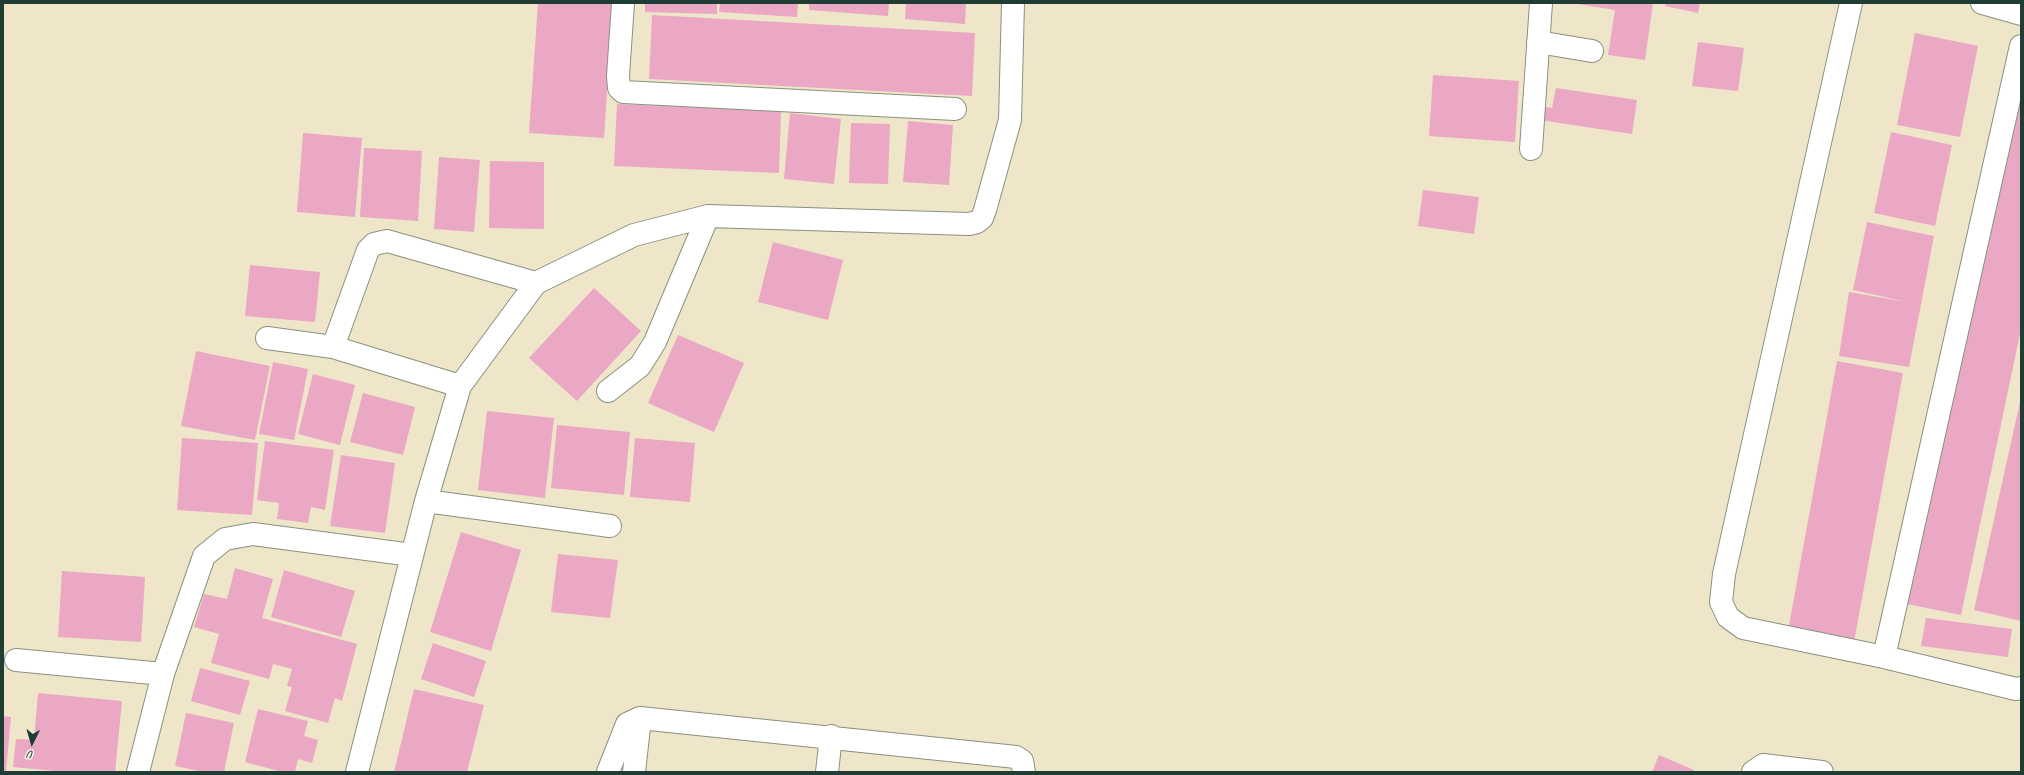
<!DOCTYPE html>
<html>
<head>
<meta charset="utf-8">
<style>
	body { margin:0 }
	#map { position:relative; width:2024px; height:775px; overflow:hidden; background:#efe6c9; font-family:Caveat,sans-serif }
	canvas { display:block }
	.frame { position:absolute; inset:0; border:4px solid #1f3d34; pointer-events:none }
	.north { position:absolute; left:12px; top:723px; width:40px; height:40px; -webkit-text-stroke:3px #fcf5e5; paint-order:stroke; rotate:185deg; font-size:11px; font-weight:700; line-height:16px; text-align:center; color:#1f3d34 }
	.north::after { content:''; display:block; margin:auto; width:14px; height:18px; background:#1f3d34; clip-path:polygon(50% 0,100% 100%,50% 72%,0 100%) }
</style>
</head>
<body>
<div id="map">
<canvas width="2024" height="775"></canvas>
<div class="frame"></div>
<div class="north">U</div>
</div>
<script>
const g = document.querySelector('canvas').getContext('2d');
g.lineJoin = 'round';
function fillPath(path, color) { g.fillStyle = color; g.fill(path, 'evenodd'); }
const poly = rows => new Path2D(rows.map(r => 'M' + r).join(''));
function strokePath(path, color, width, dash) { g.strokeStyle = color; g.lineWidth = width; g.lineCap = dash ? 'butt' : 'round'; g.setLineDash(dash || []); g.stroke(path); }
fillPath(poly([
	[538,3,613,3,604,138,529,133],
	[645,3,717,3,717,14,645,12],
	[720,3,798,3,797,17,719,12],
	[809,3,889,3,888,16,809,10],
	[906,3,966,3,965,24,905,19],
	[1572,3,1653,3,1645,60,1608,55,1615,10],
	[1666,3,1700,3,1698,13,1665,6],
	[652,15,975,33,972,96,649,79],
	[1915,33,1978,46,1960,137,1897,125],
	[1698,42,1744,48,1738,91,1692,86],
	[2021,68,2021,329,1961,615,1907,604],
	[1433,75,1519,81,1515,142,1429,136],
	[1556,88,1637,100,1632,134,1540,120,1542,106,1552,108],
	[617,104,781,111,779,173,614,166],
	[790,113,841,119,834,184,784,179],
	[908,121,953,125,949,185,903,182],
	[851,123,890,124,888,184,849,183],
	[1891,132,1952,145,1935,226,1874,213],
	[303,133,362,138,355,217,297,212],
	[364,148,422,151,418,221,360,217],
	[439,157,480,160,474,232,434,229],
	[490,161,544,162,544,229,489,228],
	[1423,190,1479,197,1474,234,1418,226],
	[1867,222,1934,236,1909,367,1839,356,1849,292,1907,302,1853,290],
	[773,242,843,260,828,320,758,302],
	[250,265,320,272,315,322,245,316],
	[594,288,641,331,577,401,529,358],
	[678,335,744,363,714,432,648,403],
	[196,351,270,366,255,440,181,426],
	[1837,361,1903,373,1854,642,1788,631],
	[273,362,308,369,294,440,259,434],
	[313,374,355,385,340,445,298,434],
	[363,393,415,407,403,455,350,442],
	[2021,397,2021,621,1974,610],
	[487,411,554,418,545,498,478,490],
	[557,425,630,432,624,495,551,488],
	[182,438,258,443,252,515,177,510],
	[635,438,695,443,690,502,630,497],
	[265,441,334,450,325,510,311,507,308,523,277,519,279,503,257,500],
	[341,455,395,463,385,533,330,526],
	[461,532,521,550,491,651,430,632],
	[558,554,618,560,610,618,551,612],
	[235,568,273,579,262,618,357,644,342,701,335,698,328,723,285,711,292,687,287,686,292,669,273,664,269,679,211,663,219,634,194,627,204,594,227,599],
	[284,570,355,591,341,637,271,617],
	[62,571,145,577,141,642,58,637],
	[1926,618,2012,629,2008,657,1921,646],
	[433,643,486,661,474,697,421,679],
	[200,668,250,681,240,715,191,701],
	[414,689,484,705,467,772,394,772],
	[38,693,122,701,115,772,66,772,13,767,16,739,34,740],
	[258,709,308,721,304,736,318,740,312,763,298,759,295,772,282,772,245,762],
	[186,713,234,723,224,772,204,772,175,766],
	[3,716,11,717,6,772,3,772],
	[1659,755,1694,770,1693,772,1652,772]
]), '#eaa8c5');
const minor = poly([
	[623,3,618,76,619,88,623,92,955,109],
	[1851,3,1724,574,1721,602,1728,617,1743,628,1884,657],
	[1982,3,2021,14],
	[1538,42,1592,51],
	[2021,46,1884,657,2016,689,2021,688],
	[1531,149,1541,3],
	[267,338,333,347,460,386],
	[333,347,368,250,374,244,387,241,536,283],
	[608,391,640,366,655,342,708,216],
	[426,501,610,526],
	[16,660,163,674],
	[138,772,163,674,204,556,225,539,253,534,412,555],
	[357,772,426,501,460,386,536,283,634,235,708,216,969,224,977,222,982,218,985,210,1010,120,1013,3],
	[608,772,627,724,640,718,1016,757,1022,761,1024,772],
	[634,772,640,718],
	[827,772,831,736],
	[1753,772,1763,765,1822,772]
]);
strokePath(minor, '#87927e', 24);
strokePath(minor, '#fff', 22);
</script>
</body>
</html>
